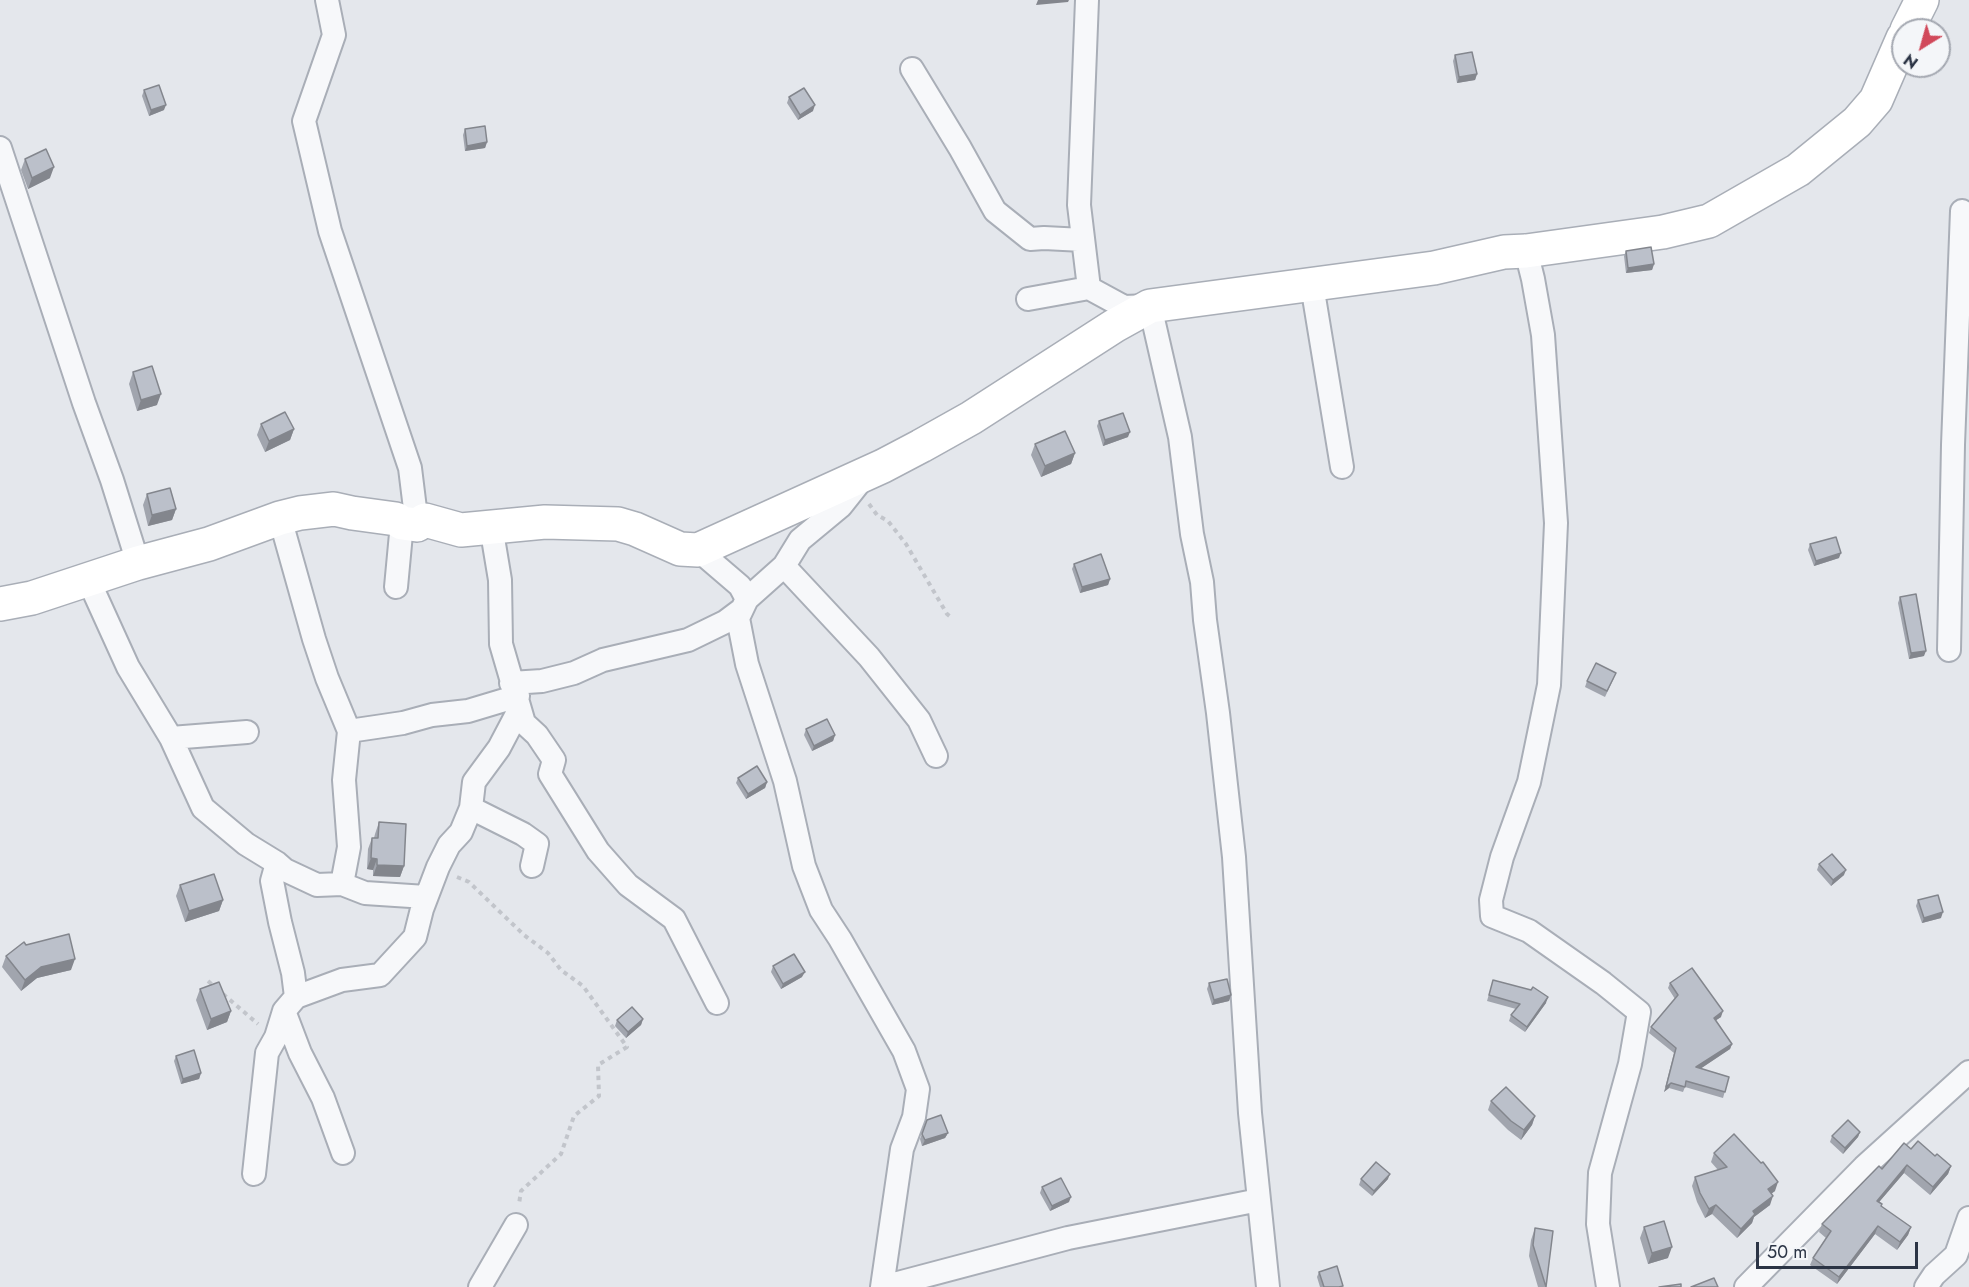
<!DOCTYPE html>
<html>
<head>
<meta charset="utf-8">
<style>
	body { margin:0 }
	#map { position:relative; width:1969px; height:1287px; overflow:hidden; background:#e4e7ec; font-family:Jost,sans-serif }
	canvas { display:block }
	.north { position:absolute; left:1891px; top:18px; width:60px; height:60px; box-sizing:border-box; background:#f4f6f9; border:2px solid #a4a8b1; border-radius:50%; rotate:217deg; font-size:16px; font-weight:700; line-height:24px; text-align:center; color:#2b3445 }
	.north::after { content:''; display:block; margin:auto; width:21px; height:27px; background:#d1495b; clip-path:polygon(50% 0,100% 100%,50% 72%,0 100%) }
	.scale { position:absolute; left:1756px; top:1242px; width:162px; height:27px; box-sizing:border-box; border:3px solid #2b3445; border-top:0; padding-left:8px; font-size:18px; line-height:21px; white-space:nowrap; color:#2b3445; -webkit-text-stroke:4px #f4f6f9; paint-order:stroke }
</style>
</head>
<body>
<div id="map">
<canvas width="1969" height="1287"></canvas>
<div class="north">N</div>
<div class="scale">50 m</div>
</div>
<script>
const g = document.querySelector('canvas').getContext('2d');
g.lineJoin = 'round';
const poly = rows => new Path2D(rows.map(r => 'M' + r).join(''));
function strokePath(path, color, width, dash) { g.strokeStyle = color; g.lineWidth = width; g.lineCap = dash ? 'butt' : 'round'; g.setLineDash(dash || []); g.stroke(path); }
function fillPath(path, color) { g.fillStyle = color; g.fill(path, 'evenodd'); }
const street = poly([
	[327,0,334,35,304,121,330,231,410,468,417,525],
	[1087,0,1079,205,1089,288],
	[912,69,960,148,995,211,1030,239,1044,238,1083,240],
	[0,148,84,403,112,480,138,563],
	[1526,251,1533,279,1543,335,1556,523,1549,685,1529,782,1502,857,1491,900,1492,916,1529,931,1603,983,1639,1012,1630,1064,1600,1173,1598,1224,1608,1287],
	[1312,285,1342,467],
	[1028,299,1089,288,1124,307,1150,306,1180,437,1192,534,1202,582,1205,620,1218,713,1234,857,1250,1113,1268,1287],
	[864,477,841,506,800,540,784,566,747,599,738,618,747,664,785,781,804,866,821,910,840,939,904,1051,918,1089,914,1117,902,1149,882,1287],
	[280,518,314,639,327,678,349,731,344,780,349,847,342,884],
	[491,526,500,580,501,644,524,723,537,735,554,760,550,774,598,851,628,885,674,919,717,1003],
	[698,550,740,586,747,599],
	[784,566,869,657,919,720,936,756],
	[88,579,128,667,171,738,203,808,246,844,277,863,285,870,317,885,342,884,365,893,426,897],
	[396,587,402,523],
	[1949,650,1953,445,1962,211],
	[511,683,542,681,574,673,603,660,688,640,725,622,741,610],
	[349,731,403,723,432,715,468,711,518,696],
	[171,738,247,732],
	[471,808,523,834,537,844,532,866],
	[277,863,272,881,280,922,293,973,296,997,284,1011,300,1053,323,1098,343,1153],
	[296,997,342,980,380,975,415,937,422,909,438,867,449,845,461,832,471,808,474,782,499,748,519,710],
	[254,1174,267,1053,276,1037,284,1011],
	[480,1287,516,1225],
	[883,1287,1068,1238,1259,1200],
	[1746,1287,1864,1167,1969,1072],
	[1926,1287,1934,1275,1956,1255,1969,1218]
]);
const secondary = poly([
	[1907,30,1922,0],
	[0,604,32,598,138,563,209,544,280,518,300,513,334,509,352,513,396,519,402,523,417,525,425,520,461,530,545,522,618,524,635,529,680,549,698,550,883,466,921,446,971,418,1114,326,1150,306,1434,268,1504,252,1526,251,1663,232,1709,221,1798,170,1857,122,1876,100,1903,38]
]);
strokePath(street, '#a9aeb7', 26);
strokePath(secondary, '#a9aeb7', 36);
strokePath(poly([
	[869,504,877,515,888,521,906,544,947,614,952,618],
	[457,877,469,882,524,935,548,953,561,970,583,986,627,1047,598,1065,599,1096,574,1116,561,1154,521,1191,519,1204],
	[208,981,215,987],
	[223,994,258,1024]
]), '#c2c5cb', 4, [4.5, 4.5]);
strokePath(street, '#f7f8fa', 22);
strokePath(secondary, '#fff', 33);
fillPath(poly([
	[1455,55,1477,74,1475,80,1457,83,1453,61],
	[144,90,164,110,149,116,142,96],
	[789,97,813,111,798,120,787,103],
	[465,129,487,142,485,148,465,151,463,135],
	[25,159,50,178,28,189,21,170],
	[1626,251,1654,264,1652,270,1626,273,1624,256],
	[133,372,157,405,137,411,129,384],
	[1099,421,1128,437,1103,446,1097,426],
	[261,424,294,429,290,440,265,452,257,435],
	[1035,444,1075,453,1071,464,1041,477,1031,455],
	[147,494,176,509,172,520,148,526,143,505],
	[1810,544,1839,558,1814,566,1808,550],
	[1074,564,1110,579,1108,585,1080,593,1072,569],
	[1900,597,1924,656,1909,659,1898,603],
	[1614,678,1605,697,1585,687,1587,681],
	[806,729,835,735,833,741,812,751,804,735],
	[738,778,767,782,765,788,746,799,736,783],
	[379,822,404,866,400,877,373,876,373,870,367,869,368,849,372,838,374,838,375,834],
	[1819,864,1844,875,1831,886,1817,870],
	[180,885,223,900,219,911,185,922,176,896],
	[1918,900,1941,918,1922,923,1916,906],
	[26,945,71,970,37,978,21,991,2,967,6,956],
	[773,966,802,977,781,989,771,972],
	[1493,980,1546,1003,1525,1032,1509,1021,1511,1015,1516,1009,1487,1001],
	[1209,983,1231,995,1229,1001,1212,1005,1207,989],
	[1670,983,1721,1017,1716,1020,1732,1044,1730,1049,1700,1069,1729,1077,1723,1098,1685,1087,1683,1092,1669,1088,1664,1092,1674,1053,1649,1033,1651,1027,1675,999,1668,988],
	[200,989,231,1011,227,1022,207,1030,196,1000],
	[643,1019,641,1025,626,1038,615,1026,617,1020],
	[176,1056,201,1073,199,1079,181,1084,174,1061],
	[1491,1101,1535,1116,1532,1125,1521,1140,1508,1130,1488,1110],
	[927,1120,948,1133,945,1138,922,1146,920,1139],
	[1860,1132,1858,1137,1843,1154,1830,1142,1832,1136],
	[1911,1149,1935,1156,1951,1166,1948,1174,1930,1195,1904,1173,1879,1202,1881,1206,1911,1227,1908,1235,1897,1250,1875,1234,1837,1284,1810,1265,1813,1258,1826,1238,1819,1232,1822,1224,1882,1169],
	[1714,1153,1775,1191,1771,1194,1770,1205,1754,1217,1752,1223,1737,1238,1712,1214,1705,1218,1697,1202,1692,1186,1695,1177,1718,1170,1711,1162],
	[1361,1179,1388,1179,1372,1196,1359,1185],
	[1042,1187,1069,1202,1050,1211,1040,1193],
	[1644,1227,1668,1258,1648,1264,1640,1238],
	[1535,1228,1546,1287,1538,1287,1529,1256,1531,1240],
	[1319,1272,1342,1287,1320,1287,1317,1277]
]), '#a1a5ae');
fillPath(poly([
	[1038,0,1069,0,1068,2,1036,5],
	[1477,74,1475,80,1457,83,1459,77],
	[166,105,164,110,149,116,151,110],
	[815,105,813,111,798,120,800,115],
	[487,142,485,148,465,151,467,146],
	[54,167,50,178,28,189,32,178],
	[1654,264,1652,270,1626,273,1628,268],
	[161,394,157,405,137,411,141,400],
	[294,429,290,440,265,452,269,441],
	[1130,432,1128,437,1103,446,1105,440],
	[1075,453,1071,464,1041,477,1045,466],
	[176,509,172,520,148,526,152,515],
	[1841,553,1839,558,1814,566,1816,561],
	[1110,579,1108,585,1080,593,1082,587],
	[1926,651,1924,656,1909,659,1911,653],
	[835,735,833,741,812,751,814,746],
	[767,782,765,788,746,799,748,794],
	[371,858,377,859,373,870,367,869],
	[377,865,404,866,400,877,373,876],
	[1846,870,1844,875,1831,886,1833,880],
	[223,900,219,911,185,922,189,911],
	[1943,912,1941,918,1922,923,1924,918],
	[75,959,71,970,37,978,21,991,25,980,41,967],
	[805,972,802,977,781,989,783,984],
	[1231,995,1229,1001,1212,1005,1214,1000],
	[1548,997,1546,1003,1525,1032,1527,1027],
	[231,1011,227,1022,207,1030,211,1019],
	[1723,1011,1721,1017,1712,1023,1714,1018],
	[643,1019,641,1025,626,1038,628,1032],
	[1732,1044,1730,1049,1694,1073,1696,1067],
	[201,1073,199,1079,181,1084,183,1079],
	[1671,1083,1669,1088,1664,1092,1666,1087],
	[1535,1116,1532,1125,1521,1140,1524,1130],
	[1860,1132,1858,1137,1843,1154,1845,1148],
	[948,1133,945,1138,922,1146,925,1140],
	[1907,1165,1904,1173,1874,1208,1877,1201],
	[1951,1166,1948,1174,1930,1195,1933,1187],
	[1390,1174,1388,1179,1372,1196,1374,1191],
	[1778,1182,1775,1191,1765,1198,1768,1189],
	[1773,1196,1770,1205,1754,1217,1752,1223,1737,1238,1741,1229,1753,1211],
	[1071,1197,1069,1202,1050,1211,1052,1206],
	[1716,1205,1712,1214,1705,1218,1709,1209],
	[1878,1226,1875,1234,1837,1284,1839,1277],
	[1911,1227,1908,1235,1897,1250,1900,1242],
	[1672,1247,1668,1258,1648,1264,1652,1253]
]), '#83868d');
const building = poly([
	[1472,52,1477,74,1459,77,1455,55,1472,52],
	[159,85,166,105,151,110,144,90,159,85],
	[804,88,815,105,800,115,789,97,804,88],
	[485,126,487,142,467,146,465,129,485,126],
	[46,149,54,167,32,178,25,159,46,149],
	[1651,247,1654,264,1628,268,1626,251,1651,247],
	[152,366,161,394,141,400,133,372,152,366],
	[285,412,294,429,269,441,261,424,285,412],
	[1123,413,1130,432,1105,440,1099,421,1123,413],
	[1065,431,1075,453,1045,466,1035,444,1065,431],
	[170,488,176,509,152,515,147,494,170,488],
	[1836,537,1841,553,1816,561,1810,544,1836,537],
	[1101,554,1110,579,1082,587,1074,564,1101,554],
	[1916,594,1926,651,1911,653,1900,597,1916,594],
	[1596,663,1616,673,1607,691,1587,681,1596,663],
	[827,719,835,735,814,746,806,729,827,719],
	[757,766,767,782,748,794,738,778,757,766],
	[379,822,406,824,404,866,377,865,377,859,371,858,372,838,378,838,379,822],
	[1832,854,1846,870,1833,880,1819,864,1832,854],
	[214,874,223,900,189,911,180,885,214,874],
	[1938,895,1943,912,1924,918,1918,900,1938,895],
	[69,934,75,959,41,967,25,980,6,956,24,942,26,945,69,934],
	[794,954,805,972,783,984,773,966,794,954],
	[1692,968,1723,1011,1714,1018,1732,1044,1696,1067,1729,1077,1725,1092,1686,1081,1685,1087,1671,1083,1666,1087,1676,1048,1651,1027,1678,995,1670,983,1692,968],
	[1227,979,1231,995,1214,1000,1209,983,1227,979],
	[1493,980,1531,990,1533,987,1548,997,1527,1027,1511,1015,1520,1004,1489,995,1493,980],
	[219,982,231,1011,211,1019,200,989,219,982],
	[632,1007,643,1019,628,1032,617,1020,632,1007],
	[194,1050,201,1073,183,1079,176,1056,194,1050],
	[1506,1087,1535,1116,1524,1130,1511,1121,1491,1101,1506,1087],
	[941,1115,948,1133,925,1140,922,1134,927,1120,941,1115],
	[1848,1120,1860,1132,1845,1148,1832,1136,1848,1120],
	[1734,1134,1761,1163,1763,1162,1778,1182,1768,1189,1773,1196,1753,1211,1755,1214,1741,1229,1716,1205,1709,1209,1700,1193,1695,1177,1727,1167,1714,1153,1734,1134],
	[1918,1141,1935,1156,1937,1154,1951,1166,1933,1187,1907,1165,1877,1201,1882,1204,1881,1206,1911,1227,1900,1242,1878,1226,1839,1277,1813,1258,1831,1231,1822,1224,1876,1169,1879,1166,1882,1169,1904,1143,1911,1149,1918,1141],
	[1376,1162,1390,1174,1374,1191,1361,1179,1376,1162],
	[1061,1178,1071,1197,1052,1206,1042,1187,1061,1178],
	[1664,1221,1672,1247,1652,1253,1644,1227,1664,1221],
	[1535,1228,1553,1231,1546,1287,1533,1245,1535,1228],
	[1337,1266,1343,1286,1339,1287,1324,1287,1319,1272,1337,1266],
	[1714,1278,1718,1287,1691,1287,1714,1278],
	[1681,1284,1681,1287,1659,1287,1681,1284]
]);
fillPath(building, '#bbc0ca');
strokePath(building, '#83868d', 1.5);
</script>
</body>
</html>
